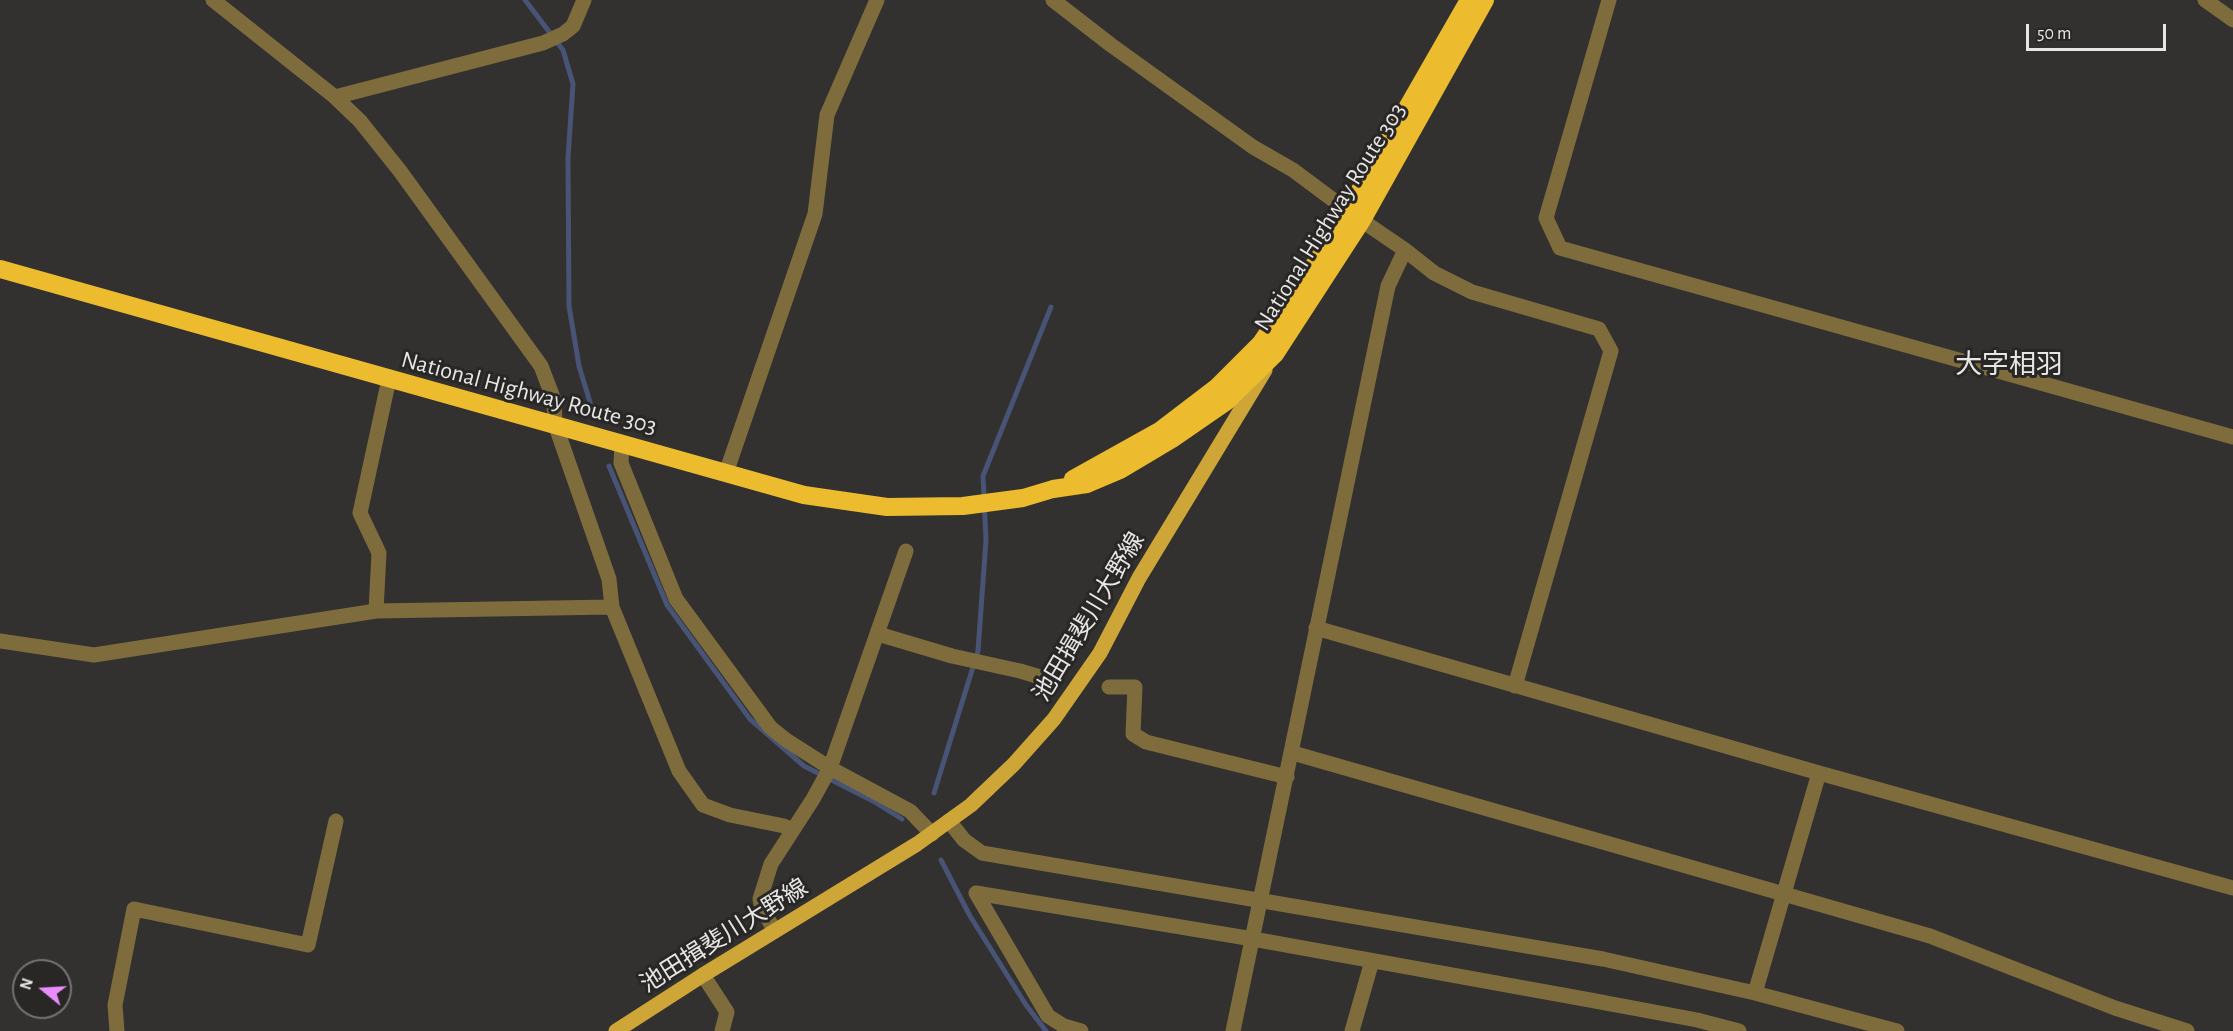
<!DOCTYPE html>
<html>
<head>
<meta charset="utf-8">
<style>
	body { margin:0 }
	#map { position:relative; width:2233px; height:1031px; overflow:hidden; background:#32312f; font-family:"Alegreya Sans",sans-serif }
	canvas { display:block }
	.north { position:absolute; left:12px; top:959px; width:60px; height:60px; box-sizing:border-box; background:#282725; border:2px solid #747372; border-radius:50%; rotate:288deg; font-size:16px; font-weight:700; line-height:24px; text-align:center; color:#e7e6e5 }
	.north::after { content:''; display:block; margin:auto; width:21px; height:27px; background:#e98dfe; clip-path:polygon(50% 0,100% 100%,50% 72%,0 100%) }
	.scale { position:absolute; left:2026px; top:24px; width:140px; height:27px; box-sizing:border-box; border:3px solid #e7e6e5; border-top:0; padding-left:8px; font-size:18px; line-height:21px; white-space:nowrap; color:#e7e6e5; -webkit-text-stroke:4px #282725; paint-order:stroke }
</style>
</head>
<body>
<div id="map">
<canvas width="2233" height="1031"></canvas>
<div class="north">N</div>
<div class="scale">50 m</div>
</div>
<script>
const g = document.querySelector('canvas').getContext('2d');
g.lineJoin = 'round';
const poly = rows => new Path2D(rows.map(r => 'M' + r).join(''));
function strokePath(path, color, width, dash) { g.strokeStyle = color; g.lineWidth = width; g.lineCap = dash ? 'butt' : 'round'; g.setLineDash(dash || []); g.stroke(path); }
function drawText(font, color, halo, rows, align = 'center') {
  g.font = font + ' "Alegreya Sans","Noto Sans JP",sans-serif'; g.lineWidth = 6; g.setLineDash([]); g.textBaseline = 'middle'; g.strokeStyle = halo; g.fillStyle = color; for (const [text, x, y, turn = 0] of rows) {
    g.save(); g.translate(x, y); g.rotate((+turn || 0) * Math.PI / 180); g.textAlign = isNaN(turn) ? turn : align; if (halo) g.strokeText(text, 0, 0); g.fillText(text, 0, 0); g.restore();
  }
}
strokePath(poly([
	[525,0,563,50,573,84,568,158,569,306,579,366,593,412],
	[609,466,667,605,750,719,804,766,873,801,902,819],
	[934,793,978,651,986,540,983,476,1051,307],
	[941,860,970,916,1026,1005,1046,1031]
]), '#475475', 5);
strokePath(poly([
	[213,0,335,97,360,121,400,171,541,366,554,400,555,424,609,579,612,607,679,771,703,805,730,815,784,826,793,830],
	[1053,0,1111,45,1253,147,1293,170,1348,211,1405,250,1434,273,1472,292,1599,329,1611,351,1515,686],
	[1609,0,1546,218,1560,248,2233,437],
	[2205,0,2233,20],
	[335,97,543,43,563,34,573,26,584,0],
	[622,443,621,463,676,599,770,727,786,740,830,768,910,811,932,834],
	[726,473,815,214,827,115,877,0],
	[376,611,379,553,360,513,389,379],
	[1316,628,1819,773,2233,888],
	[878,634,952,656,1020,671,1047,679],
	[0,641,94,655,376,611,612,607],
	[1109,687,1135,687,1133,734,1146,742,1287,777],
	[1293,753,1930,936,2115,1008,2187,1031],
	[1819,773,1755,993,1897,1031],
	[949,821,964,840,982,853,1603,959,1755,993],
	[775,931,762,909,760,899,771,864,813,799,830,768,906,551],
	[703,975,727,1012,722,1031],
	[117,1031,115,1005,134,909,308,945,336,821],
	[1081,1031,1064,1026,1048,1016,976,893,1253,939,1590,1000,1697,1020,1739,1031],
	[1233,1031,1388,286,1405,250],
	[1352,1031,1372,961]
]), '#7f6c3d', 15);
strokePath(poly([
	[616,1031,703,975,917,844,971,805,1014,764,1054,719,1100,653,1139,578,1265,370]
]), '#cda637', 15);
strokePath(poly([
	[0,269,804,495,887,507,963,506,1023,498,1053,489,1087,484,1120,470,1172,439,1227,401,1275,354,1362,220,1485,0],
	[1073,479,1161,430,1216,388,1261,343,1321,255,1348,211,1469,0]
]), '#ecbc2e', 18);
drawText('24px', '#e7e6e5', '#282725', [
	["National Highway Route 303",1330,217,-58],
	["National Highway Route 303",529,393,15],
	["池田揖斐川大野線",1089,617,-59],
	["池田揖斐川大野線",724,936,-32]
]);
drawText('27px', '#e7e6e5', '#282725', [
	["大字相羽",2009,365]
]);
</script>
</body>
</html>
